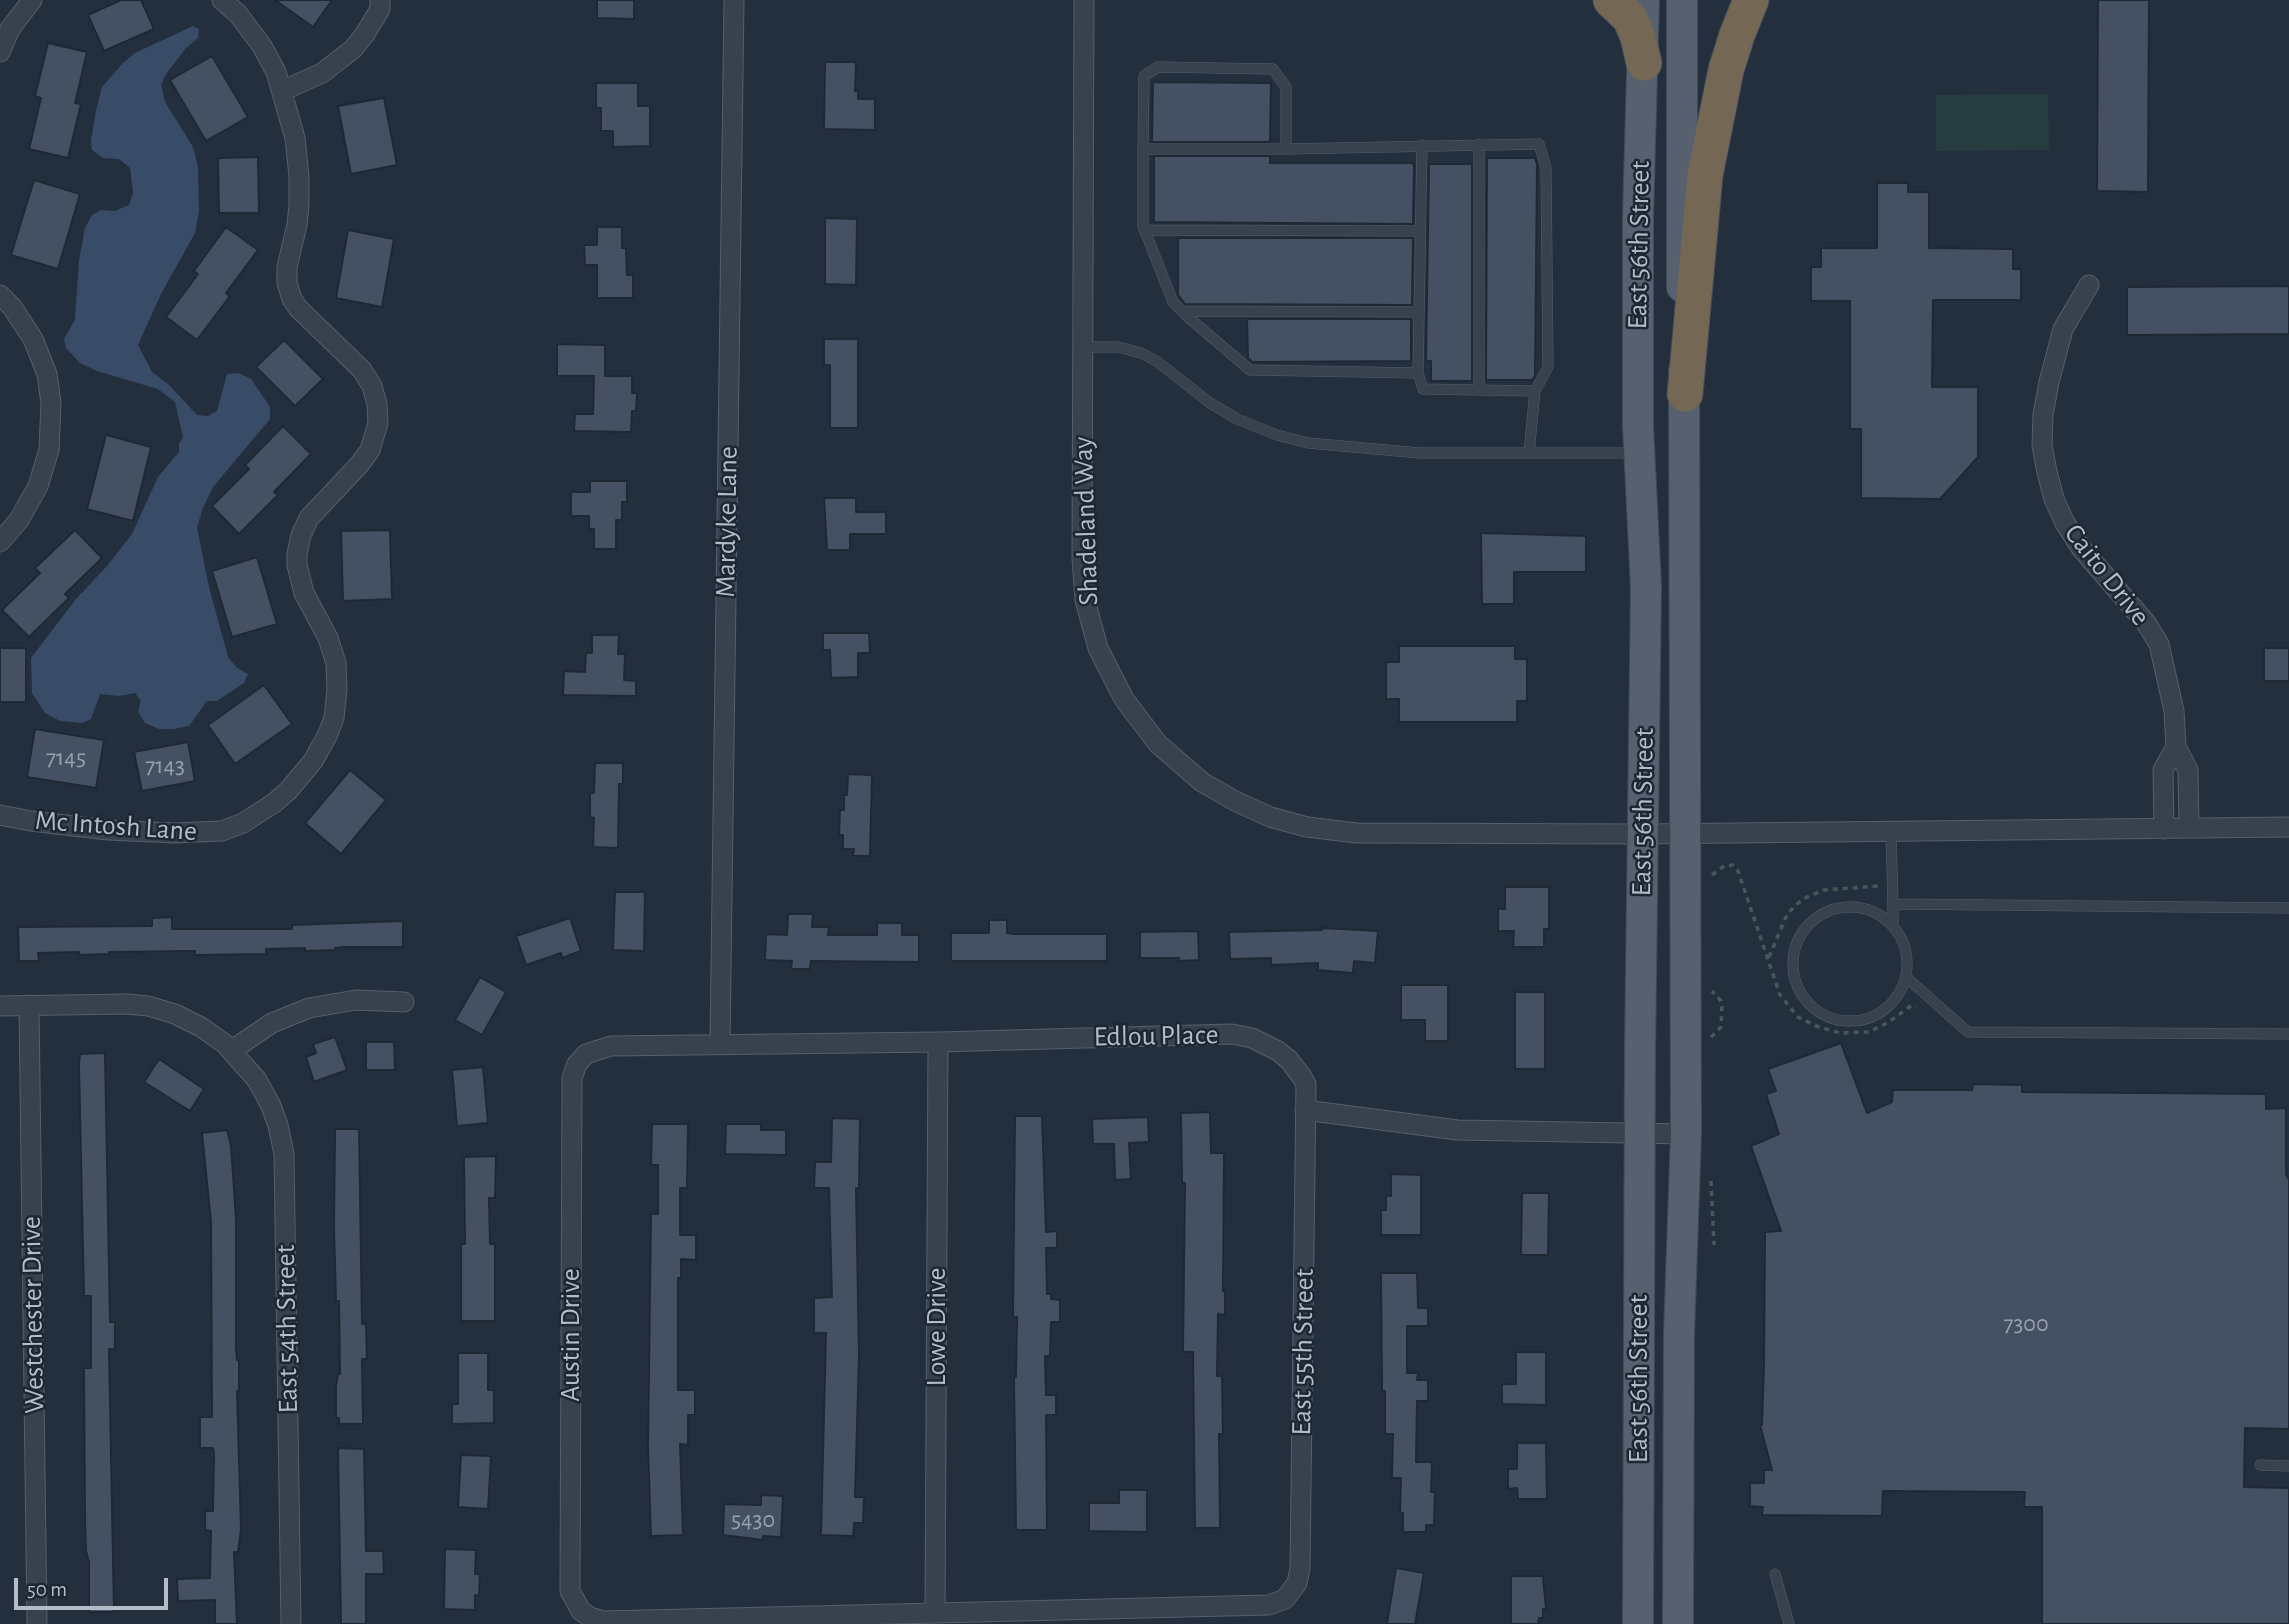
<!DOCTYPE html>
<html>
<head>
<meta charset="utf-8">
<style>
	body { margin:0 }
	#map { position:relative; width:2289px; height:1624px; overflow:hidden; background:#242f3e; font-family:"Alegreya Sans",sans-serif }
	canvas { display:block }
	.scale { position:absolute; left:14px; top:1578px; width:154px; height:32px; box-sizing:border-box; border:4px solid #b4bcc9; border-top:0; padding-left:9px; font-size:21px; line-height:24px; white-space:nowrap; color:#b4bcc9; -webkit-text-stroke:5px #1d2633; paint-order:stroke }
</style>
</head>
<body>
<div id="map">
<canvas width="2289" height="1624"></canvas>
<div class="scale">50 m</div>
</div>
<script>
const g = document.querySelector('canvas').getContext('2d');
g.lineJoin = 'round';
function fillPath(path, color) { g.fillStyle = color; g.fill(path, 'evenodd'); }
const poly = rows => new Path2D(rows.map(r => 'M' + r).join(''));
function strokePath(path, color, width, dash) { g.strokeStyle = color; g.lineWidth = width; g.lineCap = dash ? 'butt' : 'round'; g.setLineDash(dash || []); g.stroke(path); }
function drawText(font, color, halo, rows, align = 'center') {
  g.font = font + ' "Alegreya Sans",sans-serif'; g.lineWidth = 5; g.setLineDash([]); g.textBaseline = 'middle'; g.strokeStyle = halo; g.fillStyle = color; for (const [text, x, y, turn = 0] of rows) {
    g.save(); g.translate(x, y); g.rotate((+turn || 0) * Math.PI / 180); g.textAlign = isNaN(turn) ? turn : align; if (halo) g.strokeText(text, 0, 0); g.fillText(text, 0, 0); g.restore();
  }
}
fillPath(poly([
	[2048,94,2049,150,1936,151,1936,95]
]), '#263c3f');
fillPath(poly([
	[193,26,199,29,198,38,186,48,166,74,161,85,165,102,193,147,198,167,199,211,195,233,161,294,138,345,152,372,169,385,197,415,208,416,217,411,227,374,239,373,251,379,270,407,270,419,213,487,202,510,197,528,209,587,228,657,237,668,248,674,244,683,217,701,207,701,189,726,174,729,159,729,145,723,138,712,141,701,135,693,119,696,100,694,91,719,82,723,60,721,45,713,32,693,31,658,76,599,108,565,132,534,158,477,179,452,179,444,183,437,175,402,158,389,97,371,80,363,66,348,64,339,75,320,79,261,85,228,92,215,101,210,115,211,129,205,133,193,130,168,119,159,103,158,92,150,91,140,96,111,102,87,124,62,135,53]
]), '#394c67');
const building = poly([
	[121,0,141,0,154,29,104,51,88,15,121,0],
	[275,0,332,0,313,27,275,0],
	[597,0,634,0,634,19,597,18,597,0],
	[2098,0,2149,0,2148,192,2097,191,2098,0],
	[48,43,87,52,75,103,81,104,68,158,29,149,41,98,35,96,48,43],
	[212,56,248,117,206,141,170,80,212,56],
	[825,62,856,62,855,91,858,91,858,99,875,99,875,130,824,129,825,62],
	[1153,82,1271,83,1270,142,1152,142,1153,82],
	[596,83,638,83,638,106,650,106,650,146,613,147,613,131,601,131,601,108,596,108,596,83],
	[384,98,397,165,351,174,338,106,384,98],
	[1154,156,1270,156,1270,163,1411,163,1414,164,1413,224,1154,222,1154,156],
	[258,157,259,213,219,213,218,158,258,157],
	[1487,158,1535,158,1537,164,1535,376,1532,380,1486,380,1487,158],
	[1429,164,1472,164,1472,381,1431,381,1431,361,1426,361,1429,164],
	[34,180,80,194,58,269,11,255,34,180],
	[1877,183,1908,183,1908,192,1929,192,1929,248,2013,249,2013,269,2021,269,2021,300,1933,300,1932,387,1978,387,1978,457,1940,499,1861,498,1861,429,1850,429,1850,301,1811,301,1811,267,1821,267,1821,248,1877,248,1877,183],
	[825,218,857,219,856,285,825,284,825,218],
	[226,227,258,250,226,293,230,296,197,340,166,317,198,274,194,271,226,227],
	[597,227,622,227,622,248,626,248,627,275,633,275,633,298,597,298,597,265,585,265,584,245,597,245,597,227],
	[348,230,394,239,382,307,336,298,348,230],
	[1178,238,1413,238,1412,305,1185,304,1178,295,1178,238],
	[2289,286,2289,334,2127,335,2127,287,2289,286],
	[1247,319,1411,319,1411,361,1252,362,1248,358,1247,319],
	[824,339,858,339,858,428,830,428,830,365,824,365,824,339],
	[284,340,323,379,295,406,256,367,284,340],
	[557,344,605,345,605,376,632,376,632,393,637,393,636,411,632,411,631,432,574,431,575,414,593,414,594,376,557,376,557,344],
	[283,426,311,454,274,492,278,495,239,534,212,506,249,469,245,465,283,426],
	[106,435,151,447,133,521,87,509,106,435],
	[590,481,627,481,627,502,622,502,622,520,616,520,616,549,594,549,594,529,589,529,589,516,571,516,571,492,590,492,590,481],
	[824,498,856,498,856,512,886,512,886,534,850,534,850,550,827,550,824,498],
	[75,530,102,558,65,594,69,598,29,637,2,610,40,573,35,568,75,530],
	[390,530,392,599,343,601,341,531,390,530],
	[1481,533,1586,536,1586,572,1514,572,1514,604,1482,604,1481,533],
	[257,557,277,624,232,637,212,571,257,557],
	[823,633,869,633,870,653,858,653,858,677,831,678,830,650,823,650,823,633],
	[592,635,619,635,618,654,625,654,624,680,636,681,636,696,563,695,564,671,585,672,586,653,592,653,592,635],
	[1399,646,1515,646,1515,659,1527,659,1527,701,1517,701,1517,722,1399,722,1399,699,1386,699,1386,662,1399,662,1399,646],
	[0,648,26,648,26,702,0,702,0,648],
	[2264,648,2289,648,2289,681,2264,681,2264,648],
	[264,685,292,724,235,764,208,725,264,685],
	[35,729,104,740,96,788,27,777,35,729],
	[188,742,195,781,142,791,134,752,188,742],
	[595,763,623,763,623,784,619,784,618,848,593,847,594,818,590,817,590,793,594,793,595,763],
	[350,770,386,800,341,854,305,823,350,770],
	[848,774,872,775,870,856,853,856,854,849,843,849,843,835,839,835,840,810,844,810,844,795,847,795,848,774],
	[1505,887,1549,887,1549,929,1544,929,1544,947,1513,947,1514,931,1498,931,1498,909,1505,909,1505,887],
	[615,892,645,892,644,951,613,950,615,892],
	[788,914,813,914,812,927,829,927,828,935,877,935,877,923,902,923,902,935,919,935,919,962,811,961,810,969,791,969,792,961,765,960,766,934,787,935,788,914],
	[172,917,172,929,292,929,292,925,403,921,403,947,345,947,335,948,335,950,305,951,305,948,266,949,266,954,195,955,195,951,109,952,109,954,79,955,79,952,38,953,39,961,19,961,18,927,152,926,152,918,172,917],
	[570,918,581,951,562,958,561,953,526,965,516,936,570,918],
	[989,920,1007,920,1007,933,1014,934,1107,934,1107,961,951,961,951,933,989,933,989,920],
	[1322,928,1378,931,1375,963,1354,961,1353,973,1318,970,1318,963,1271,965,1271,958,1230,959,1229,932,1322,930,1322,928],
	[1198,931,1199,960,1179,961,1179,958,1140,958,1140,932,1198,931],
	[480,977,506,992,482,1035,455,1020,480,977],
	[1401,985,1448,985,1448,1041,1425,1041,1425,1020,1401,1020,1401,985],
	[1515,992,1545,992,1545,1069,1515,1069,1515,992],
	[335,1037,347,1070,314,1082,306,1057,316,1053,313,1044,335,1037],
	[366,1042,394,1042,395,1070,366,1070,366,1042],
	[1841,1043,1867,1113,1892,1102,1893,1090,1972,1090,1973,1084,2022,1085,2022,1092,2266,1094,2266,1109,2286,1108,2286,1174,2289,1180,2289,1429,2245,1428,2244,1487,2289,1488,2289,1624,2042,1624,2042,1507,2024,1507,2025,1492,1883,1491,1882,1516,1762,1515,1763,1507,1750,1506,1750,1483,1764,1483,1764,1470,1772,1470,1760,1425,1762,1425,1764,1364,1765,1232,1781,1231,1751,1146,1779,1134,1766,1094,1776,1091,1768,1069,1841,1043],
	[105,1053,110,1322,115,1322,115,1349,109,1349,114,1612,89,1612,89,1562,86,1551,85,1520,84,1368,91,1368,91,1296,84,1296,79,1065,80,1054,105,1053],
	[159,1059,204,1089,190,1111,144,1082,159,1059],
	[483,1067,488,1123,457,1126,452,1070,483,1067],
	[1210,1112,1211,1153,1224,1153,1223,1291,1225,1291,1225,1315,1218,1314,1217,1376,1222,1376,1223,1434,1219,1434,1220,1528,1195,1528,1193,1352,1183,1352,1185,1183,1182,1183,1181,1113,1210,1112],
	[1015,1116,1042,1116,1046,1232,1057,1231,1057,1248,1046,1248,1047,1294,1051,1294,1051,1299,1060,1300,1060,1322,1051,1322,1050,1356,1045,1356,1046,1395,1056,1395,1056,1415,1046,1415,1047,1530,1016,1530,1014,1377,1016,1377,1017,1317,1013,1317,1015,1116],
	[1148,1117,1149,1142,1129,1143,1131,1179,1115,1180,1114,1144,1093,1144,1092,1119,1148,1117],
	[832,1118,860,1119,859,1189,856,1188,859,1356,855,1497,864,1497,863,1523,854,1523,853,1536,821,1535,826,1333,814,1333,814,1298,832,1297,829,1188,814,1188,815,1162,831,1162,832,1118],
	[652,1124,688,1124,687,1188,680,1188,680,1235,696,1235,696,1260,681,1259,681,1278,678,1278,678,1390,695,1390,695,1415,688,1415,688,1445,680,1444,683,1535,651,1536,648,1447,651,1214,658,1214,658,1165,651,1165,652,1124],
	[726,1124,761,1124,761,1130,786,1130,786,1155,725,1154,726,1124],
	[335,1129,359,1129,362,1324,366,1324,367,1359,362,1359,363,1424,339,1424,339,1418,336,1418,336,1386,338,1374,340,1374,339,1301,336,1301,334,1228,335,1129],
	[227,1130,231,1145,236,1220,236,1348,237,1360,239,1360,239,1391,237,1391,241,1529,238,1552,234,1552,237,1624,215,1624,215,1600,178,1601,177,1579,210,1578,211,1531,205,1530,205,1511,213,1511,214,1453,213,1448,200,1448,200,1417,212,1417,211,1222,202,1133,227,1130],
	[496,1156,495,1198,489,1198,490,1244,495,1244,495,1321,461,1321,461,1244,465,1244,464,1157,496,1156],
	[1391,1174,1421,1175,1421,1235,1381,1235,1381,1210,1386,1210,1386,1196,1391,1196,1391,1174],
	[1522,1193,1549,1193,1548,1255,1521,1255,1522,1193],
	[1381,1273,1417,1273,1418,1308,1428,1308,1428,1326,1407,1326,1407,1373,1418,1373,1417,1380,1428,1380,1428,1401,1417,1401,1416,1462,1432,1462,1431,1492,1435,1492,1434,1525,1426,1525,1426,1532,1403,1532,1403,1513,1400,1513,1401,1478,1392,1478,1393,1434,1385,1434,1385,1391,1382,1391,1381,1273],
	[1516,1352,1546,1352,1546,1405,1502,1404,1502,1384,1516,1384,1516,1352],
	[458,1353,488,1353,488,1390,494,1390,494,1423,452,1424,452,1404,458,1404,458,1353],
	[1517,1443,1546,1443,1547,1499,1518,1499,1517,1488,1508,1489,1508,1469,1517,1469,1517,1443],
	[338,1448,364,1449,366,1551,383,1551,384,1574,366,1574,366,1624,341,1624,338,1448],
	[461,1455,491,1456,488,1509,458,1507,461,1455],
	[1119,1490,1147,1490,1147,1532,1089,1531,1089,1503,1119,1503,1119,1490],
	[761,1495,783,1496,781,1537,763,1536,763,1540,723,1535,724,1504,761,1505,761,1495],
	[445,1549,476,1550,475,1574,480,1574,479,1596,475,1595,475,1610,444,1609,445,1549],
	[1396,1568,1424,1573,1415,1624,1387,1624,1396,1568],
	[1511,1576,1543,1576,1546,1609,1543,1609,1543,1618,1539,1618,1538,1624,1511,1624,1511,1576]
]);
fillPath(building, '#455162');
strokePath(building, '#1f2835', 2);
const service = poly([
	[1479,144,1479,390],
	[1143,149,1143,226,1173,302,1189,318,1250,370,1418,373,1423,389,1535,391],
	[1286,149,1286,87,1273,69,1158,67,1144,76,1143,149,1286,149,1539,144,1546,168,1548,367,1535,391,1529,453],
	[1144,230,1420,231],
	[1182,311,1419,312],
	[1082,347,1118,347,1141,353,1158,362,1210,403,1237,419,1277,435,1308,443,1420,453,1637,453],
	[1418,373,1422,145],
	[1891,831,1893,904],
	'1793 964a57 57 0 1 1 114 0a57 57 0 1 1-114 0Z',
	[1893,926,1893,904,2289,908],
	[1906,977,1968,1032,2289,1034],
	[2260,1465,2289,1466],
	[1775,1574,1789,1624]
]);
const minor = poly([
	[1084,0,1082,558,1085,600,1098,648,1124,699,1158,744,1202,782,1235,801,1270,817,1307,827,1357,833,1642,834,2289,827],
	[0,52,10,29,32,0],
	[282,91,322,73,353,49,365,34,380,9,380,0],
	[2089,285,2063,329,2049,382,2043,415,2042,445,2047,472,2054,499,2065,523,2081,548,2146,623,2159,644,2174,711,2176,747,2188,770,2189,828],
	[0,295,12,307,33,339,47,374,51,403,49,450,38,486,19,520,0,542],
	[0,815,31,821,108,830,174,833,222,831,243,823,274,803,288,791,313,761,327,736,334,718,337,690,336,663,328,638,304,593,297,565,297,554,301,535,309,518,359,465,370,450,378,423,377,404,372,386,362,370,298,308,292,299,287,283,287,267,297,225,299,205,299,176,295,138,276,72,262,46,238,14,222,0],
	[2164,829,2163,770,2176,747],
	[29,1005,37,1624],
	[0,1006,127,1004,148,1006,175,1014,201,1027,225,1044,257,1080,271,1106,278,1125,284,1154,291,1624],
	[1232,1034,1252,1038,1278,1051,1289,1060,1302,1077,1306,1084,1300,1568,1297,1583,1285,1599,1269,1605,603,1621,590,1617,581,1611,570,1591,572,1078,577,1064,586,1054,611,1046,938,1042,1232,1034],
	[720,1044,734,0],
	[232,1050,272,1023,309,1008,356,1000,404,1002],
	[1305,1110,1457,1130,1686,1134],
	[935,1613,938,1042]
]);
const primary = poly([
	[1682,287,1682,0],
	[1638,1624,1640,1050,1646,587,1638,426,1638,217,1644,0],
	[1678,1624,1679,1333,1686,1134,1684,371]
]);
const motorway = poly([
	[1611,0,1630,18,1638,37,1644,63],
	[1685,394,1705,175,1726,70,1737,35,1751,0]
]);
strokePath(service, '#565f6c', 11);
strokePath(minor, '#565f6c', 21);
strokePath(primary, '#414a57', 32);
strokePath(motorway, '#434c59', 37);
strokePath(poly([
	[1712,875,1724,866,1733,865,1738,871,1780,995,1798,1017,1816,1026,1840,1033,1869,1032,1889,1022,1912,1005,1916,1006],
	[1769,957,1786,917,1794,906,1807,897,1824,890,1879,886],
	[1711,1037,1721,1027,1722,1006,1721,1001,1712,991],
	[1711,1181,1714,1245]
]), '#44595c', 3.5, [5, 5]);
strokePath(service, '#38414e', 10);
strokePath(minor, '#38414e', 19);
strokePath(primary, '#56606e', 30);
strokePath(motorway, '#746855', 35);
drawText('24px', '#98a1af', null, [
	["7145",66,758],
	["7143",165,766],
	["7300",2026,1324],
	["5430",753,1520]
]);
drawText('28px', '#b4bcc9', '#1d2633', [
	["East 56th Street",1639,245,-89],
	["Shadeland Way",1086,521,-92],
	["Mardyke Lane",727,522,-89],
	["Caito Drive",2107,575,52],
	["East 56th Street",1643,812,-89],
	["Mc Intosh Lane",116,826,4],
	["Edlou Place",1156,1036,-1],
	["Westchester Drive",33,1315,-91],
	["Lowe Drive",937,1327,-90],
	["East 54th Street",287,1329,-91],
	["Austin Drive",571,1335,-90],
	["East 55th Street",1303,1352,-89],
	["East 56th Street",1639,1379,-90]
]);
</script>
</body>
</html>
